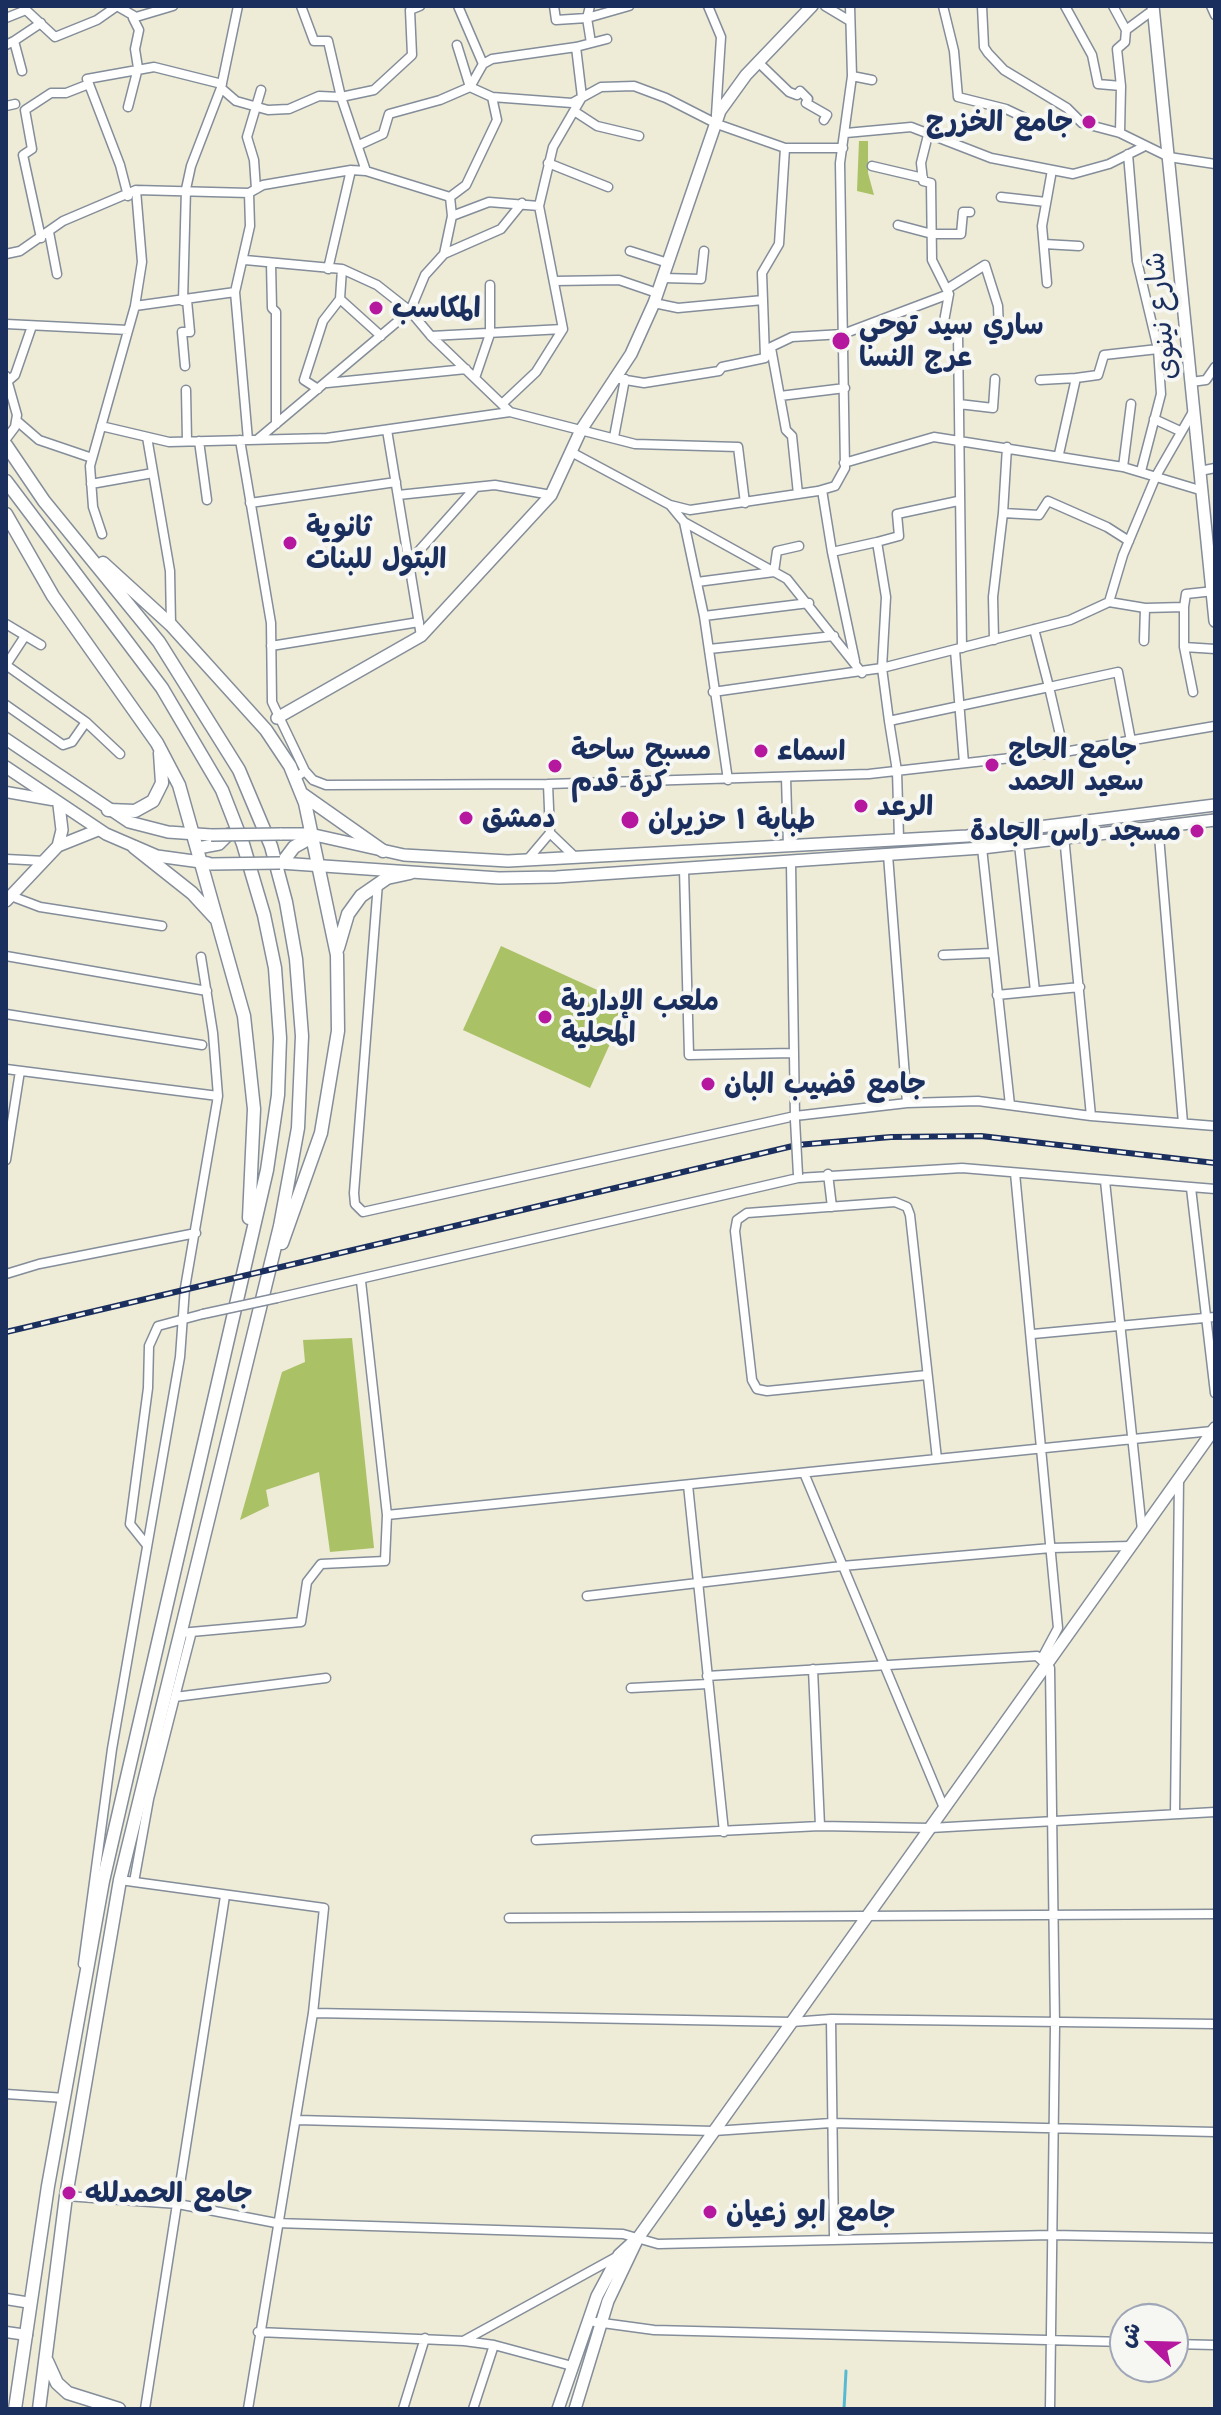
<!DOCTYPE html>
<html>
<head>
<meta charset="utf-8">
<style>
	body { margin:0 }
	#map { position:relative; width:1221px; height:2415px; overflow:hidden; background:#eeebd6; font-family:Mali,"Playpen Sans Arabic",sans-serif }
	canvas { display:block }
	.frame { position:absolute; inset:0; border:8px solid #1b2f5e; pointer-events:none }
	.north { position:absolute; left:1109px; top:2303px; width:80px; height:80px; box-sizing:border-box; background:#f6f6f2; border:2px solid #9ea6b7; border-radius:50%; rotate:293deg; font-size:22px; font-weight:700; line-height:32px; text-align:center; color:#1b2f5e }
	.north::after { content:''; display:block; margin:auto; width:28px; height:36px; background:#b5179e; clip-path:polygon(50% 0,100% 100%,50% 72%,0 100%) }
</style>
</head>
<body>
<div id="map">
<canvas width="1221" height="2415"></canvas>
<div class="frame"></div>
<div class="north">ش</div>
</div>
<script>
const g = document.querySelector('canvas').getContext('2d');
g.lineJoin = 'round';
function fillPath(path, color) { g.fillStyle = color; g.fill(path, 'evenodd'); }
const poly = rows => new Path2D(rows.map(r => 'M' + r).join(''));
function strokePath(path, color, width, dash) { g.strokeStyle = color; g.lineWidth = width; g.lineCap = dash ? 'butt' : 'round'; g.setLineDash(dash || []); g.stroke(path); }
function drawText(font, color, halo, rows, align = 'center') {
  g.font = font + ' Mali,"Playpen Sans Arabic",sans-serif'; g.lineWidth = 8; g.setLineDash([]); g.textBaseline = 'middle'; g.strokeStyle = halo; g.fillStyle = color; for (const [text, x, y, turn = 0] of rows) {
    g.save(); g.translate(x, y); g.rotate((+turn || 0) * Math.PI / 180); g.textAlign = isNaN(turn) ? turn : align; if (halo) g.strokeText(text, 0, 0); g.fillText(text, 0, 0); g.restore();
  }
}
fillPath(poly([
	[859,141,868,141,868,173,874,195,857,191],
	[501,946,628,1004,590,1088,463,1030],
	[352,1338,374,1548,330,1552,319,1472,266,1490,269,1506,240,1520,282,1372,305,1362,303,1340]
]), '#aac165');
strokePath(poly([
	[844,2409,846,2371]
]), '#56bad5', 3);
const minor = poly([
	[301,6,314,41,328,41,341,97,366,171,450,197],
	[458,6,483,64],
	[554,6,556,20,587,18,629,6],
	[590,6,587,18,591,43],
	[708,6,721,37,716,115],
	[825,6,850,21],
	[943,6,954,51,958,97,1006,109,1025,118],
	[982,6,984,47,988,53,1004,70,1067,108,1082,123,1120,133,1169,157,1215,164],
	[1065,6,1092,55,1098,84,1121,86,1120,133],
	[1113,6,1126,30,1125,42,1117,49,1121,86],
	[1211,6,1215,15],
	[136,17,173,6],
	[6,18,26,10,55,37,97,20,117,6,136,17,133,18,139,30,135,49,138,68,128,107],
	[1126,30,1149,13,1154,15],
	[14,41,41,23],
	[6,45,14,41,22,71],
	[457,45,470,87,483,64,492,59,576,47,607,39],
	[758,62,789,92,797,95,800,91,808,99,806,103,827,115,824,120],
	[852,76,872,80],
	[221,88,236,101,268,110,289,109,319,96,341,97,374,90,412,55,410,10,420,6],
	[6,106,15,104],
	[574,111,597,126,639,136],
	[929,131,921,163,923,181,931,183,932,260,949,294,943,327,958,334,962,648],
	[846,133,911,127,991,158,1073,174,1109,164,1143,147],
	[359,145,383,134,389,114,440,100,470,87,492,97],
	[1128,154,1137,261,1158,349,1161,394,1141,471],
	[548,163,608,187],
	[872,166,923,178],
	[256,189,254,160,247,137,261,90],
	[128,196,120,165,87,79,154,67,222,84],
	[1001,197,1046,202],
	[452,216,489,202,539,206],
	[898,225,932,234,961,234,963,212,970,212],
	[49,232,57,274],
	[41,238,23,155,32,149,25,110,51,93,66,93,89,84],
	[1044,244,1079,246],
	[630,251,668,263],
	[6,254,20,251,63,221,136,190,249,193,263,185,351,170,366,171],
	[444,254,501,229,522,203],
	[245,260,342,269,377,285,410,311,431,336,510,412,635,444,738,447,745,503],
	[271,263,272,308,276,312,276,424],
	[328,269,351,170],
	[342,269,340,299,381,336],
	[663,278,701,279,704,251],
	[554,281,619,280,657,293],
	[1047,283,1042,226,1052,170],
	[947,289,985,265,998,306,999,328],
	[183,301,186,189,191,166,221,88,238,6],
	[654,303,678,308,763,300],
	[135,306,235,292],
	[6,324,128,330],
	[431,336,563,329],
	[771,348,786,430,792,436,798,494],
	[765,357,762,273,779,244,785,148,843,148],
	[185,366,182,332,190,332,187,300],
	[6,376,17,415,15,427,6,439],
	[475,378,490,334,490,285],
	[614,378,644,383,719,371,722,367,765,358,771,347,792,337,843,334,949,294],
	[1076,378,1098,375,1104,355,1158,349],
	[1040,380,1076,378,1059,454],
	[8,381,15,375,32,326],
	[1191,382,1206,380,1215,367],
	[327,383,466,369],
	[318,389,304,380,323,321,340,299],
	[186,390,187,441],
	[780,396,845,388],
	[502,404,536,372,563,329,539,206,553,147,582,97,576,47],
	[959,404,993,408,995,379],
	[1154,419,1180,431],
	[17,421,39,440,92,458],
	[101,426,169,442,327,438,510,412],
	[387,430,421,636],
	[147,437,170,571,171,625],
	[614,437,625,379],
	[258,439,410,311,425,275,444,254,452,216,450,197,466,185,497,120,492,97,572,103,601,87,634,86,666,98,717,124,785,148],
	[240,440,271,623,272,702,305,771],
	[248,440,235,292,250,226,249,193],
	[199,441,207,500],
	[1007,447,1003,513,1039,515,1048,501,1107,527,1129,541],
	[573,453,670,505,684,522,787,579,862,673],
	[844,463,934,437,1123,467,1203,491],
	[1123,467,1131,404],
	[1200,471,1215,468],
	[91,484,153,473],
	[822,490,832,552,877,542,886,597,882,668,889,721],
	[398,495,495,485,551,495],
	[250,503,396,482],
	[670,505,690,510,818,491,835,486,845,468,840,163,852,76,850,6],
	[684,522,704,616,728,780],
	[102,534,93,507,90,466,135,306,142,262,136,190],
	[877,542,899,536,897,514,958,501],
	[832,552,855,661],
	[409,562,475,488],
	[697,582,774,572,777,551,799,546],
	[1109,602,1145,608,1184,607,1186,594,1214,591],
	[1184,607,1184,647,1215,649],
	[704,616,809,603],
	[6,624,41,645],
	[1034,629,1049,687,1118,672,1131,741],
	[994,640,993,597,1003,513],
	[1144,641,1145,608],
	[271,646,419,622],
	[1184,647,1193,692],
	[709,649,834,636],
	[955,650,964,763],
	[6,665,86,722,120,754],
	[6,665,25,636],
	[713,692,882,668,1070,620,1109,602,1123,555,1156,476,1194,410],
	[6,705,63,745,72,742,86,722],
	[786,777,788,846],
	[295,778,305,771,313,780,326,785,548,784,869,774,1064,752,1215,726],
	[548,784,550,833,575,857],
	[1158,824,1183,1123],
	[1064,836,1091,1116],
	[899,839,897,771,889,721,1049,687,1064,752],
	[1019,844,1035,991],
	[982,848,1010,1105],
	[888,855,907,1103],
	[6,859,45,861],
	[528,859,550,833],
	[791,863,795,1118],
	[684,869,689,1055,793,1053],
	[378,883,354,1193,355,1204,363,1212,795,1116,907,1103,978,1101,1091,1116,1215,1126],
	[11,896,40,907,162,926],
	[943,955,992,953],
	[6,956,207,991],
	[997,995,1080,987],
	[6,1014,202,1045],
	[6,1069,218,1096],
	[6,1160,20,1071],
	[1015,1173,1058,1628,1042,1658],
	[828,1174,832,1207],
	[1105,1181,1142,1530],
	[1191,1188,1215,1393],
	[6,1274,39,1264,196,1233],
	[277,1298,798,1178,962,1168,1215,1189],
	[1033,1334,1215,1317],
	[927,1375,767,1391,757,1389,752,1380,735,1231,737,1220,747,1213,895,1202,907,1207,910,1215,937,1459],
	[804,1473,944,1808],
	[688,1485,724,1832],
	[387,1515,1212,1431],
	[146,1544,130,1524,148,1388,149,1346,158,1326,203,1314],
	[587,1596,842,1566,1051,1548,1131,1546],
	[180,1633,301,1622,307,1582,321,1564,385,1561,387,1515,361,1281],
	[813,1669,820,1826],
	[707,1676,1037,1656,1050,1668,1055,2025,1050,2409],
	[631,1688,708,1684],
	[175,1697,191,1635],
	[1175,1814,1179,1479],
	[536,1840,820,1826,930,1828,1215,1812],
	[120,1880,324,1908,313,2013,248,2409],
	[134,1882,149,1799,175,1697,326,1678],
	[509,1918,1215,1914],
	[83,1964,112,1749,180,1357,185,1288,218,1096,213,1033,201,957],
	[313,2013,792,2022,831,2019,1215,2024],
	[831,2019,834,2237],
	[6,2094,65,2098],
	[297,2120,714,2131,831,2123,1215,2132],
	[66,2196,178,2204,276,2223,623,2234,658,2244,1051,2235,1215,2238],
	[588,2321,654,2330,1125,2342],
	[258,2332,464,2341,494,2345,572,2366],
	[465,2340,618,2256],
	[1173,2344,1215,2345],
	[145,2409,225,1896],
	[403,2409,425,2338],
	[473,2409,494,2345]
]);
const tertiary = poly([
	[6,792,52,800],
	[6,2299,31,2303],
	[6,2332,27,2335]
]);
const secondary = poly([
	[1153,6,1215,621],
	[277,718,421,636,551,495,581,430,631,354,654,303,720,111,746,75,812,6],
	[6,739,129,822,168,832,211,835],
	[6,767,106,834,157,856,208,863],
	[280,834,310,834,404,855,508,861,967,836,1215,805],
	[58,846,62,830,59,805],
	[198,848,219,844,229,834],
	[280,863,499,878,556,877,982,848,1215,820],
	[6,901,58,846,98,830],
	[558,2409,597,2296,619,2255,632,2243],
	[575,2409,608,2301,638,2238,1215,1428]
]);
const primary = poly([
	[6,445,44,501,159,642,239,770,271,846,286,902,296,959,302,1036,298,1128,280,1226,120,1880,66,2196,39,2409],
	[6,481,162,688,222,790,243,844,264,915,275,968,280,1038,278,1095,267,1170,103,1881,48,2186,15,2409],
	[6,514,53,596,157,743,179,785,244,1016,254,1109,249,1218],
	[103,563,171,625,266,730,290,766,305,803,337,955,338,1031,321,1133,282,1243],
	[302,794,383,851],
	[108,810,135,811,153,801,162,783,160,753],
	[134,847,192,893,215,918],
	[282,863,294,847,310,838],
	[338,948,348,914,361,896,387,878,410,873],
	[47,2361,57,2383,68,2393,119,2409]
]);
strokePath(minor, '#848d9a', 11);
strokePath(tertiary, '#848d9a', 13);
strokePath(secondary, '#848d9a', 14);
strokePath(primary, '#848d9a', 15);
strokePath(minor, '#fff', 8);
strokePath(tertiary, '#fff', 10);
strokePath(secondary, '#fff', 11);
strokePath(primary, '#fff', 12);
const rail = poly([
	[6,1332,797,1145,891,1137,981,1136,1215,1163]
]);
strokePath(rail, '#1b2f5e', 6);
strokePath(rail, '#f6f6f2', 3, [9]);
const minorBridge = poly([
	[795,1120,798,1175],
	[203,1314,277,1298]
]);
const secondaryBridge = poly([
	[211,835,280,834],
	[211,864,280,863]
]);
strokePath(minorBridge, '#848d9a', 11, []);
strokePath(secondaryBridge, '#848d9a', 14, []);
strokePath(minorBridge, '#fff', 8);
strokePath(secondaryBridge, '#fff', 11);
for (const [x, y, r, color] of [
	[1089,122,8,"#b5179e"],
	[376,308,8,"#b5179e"],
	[841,341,10,"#b5179e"],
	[290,543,8,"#b5179e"],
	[761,751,8,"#b5179e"],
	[992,765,8,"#b5179e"],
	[555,766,8,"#b5179e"],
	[861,806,8,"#b5179e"],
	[466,818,8,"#b5179e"],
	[630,820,10,"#b5179e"],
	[1197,831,8,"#b5179e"],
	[545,1017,8,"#b5179e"],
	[708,1084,8,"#b5179e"],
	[69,2193,8,"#b5179e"],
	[710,2212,8,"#b5179e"]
]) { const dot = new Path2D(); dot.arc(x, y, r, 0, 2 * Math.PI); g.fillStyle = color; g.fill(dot); strokePath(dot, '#f6f6f2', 3); }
drawText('bold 28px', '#1b2f5e', '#f6f6f2', [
	["جامع الخزرج",1073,122,"right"],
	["المكاسب",392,308],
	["ساري سيد توحي",859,325],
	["عرج النسا",859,357],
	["ثانوية",306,527],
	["البتول للبنات",306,559],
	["جامع الحاج",1008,749],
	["سعيد الحمد",1008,781],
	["مسبح ساحة",571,750],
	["كرة قدم",571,782],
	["اسماء",777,751],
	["الرعد",877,806],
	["دمشق",482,818],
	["طبابة ١ حزيران",648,820],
	["مسجد راس الجادة",1181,831,"right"],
	["ملعب الإدارية",561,1001],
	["المحلية",561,1033],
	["جامع قضيب البان",724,1084],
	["جامع الحمدلله",85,2193],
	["جامع ابو زعیان",726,2212]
], 'left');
drawText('28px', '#1b2f5e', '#f6f6f2', [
	["شارع نينوى",1161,316,-96]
]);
</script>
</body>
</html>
